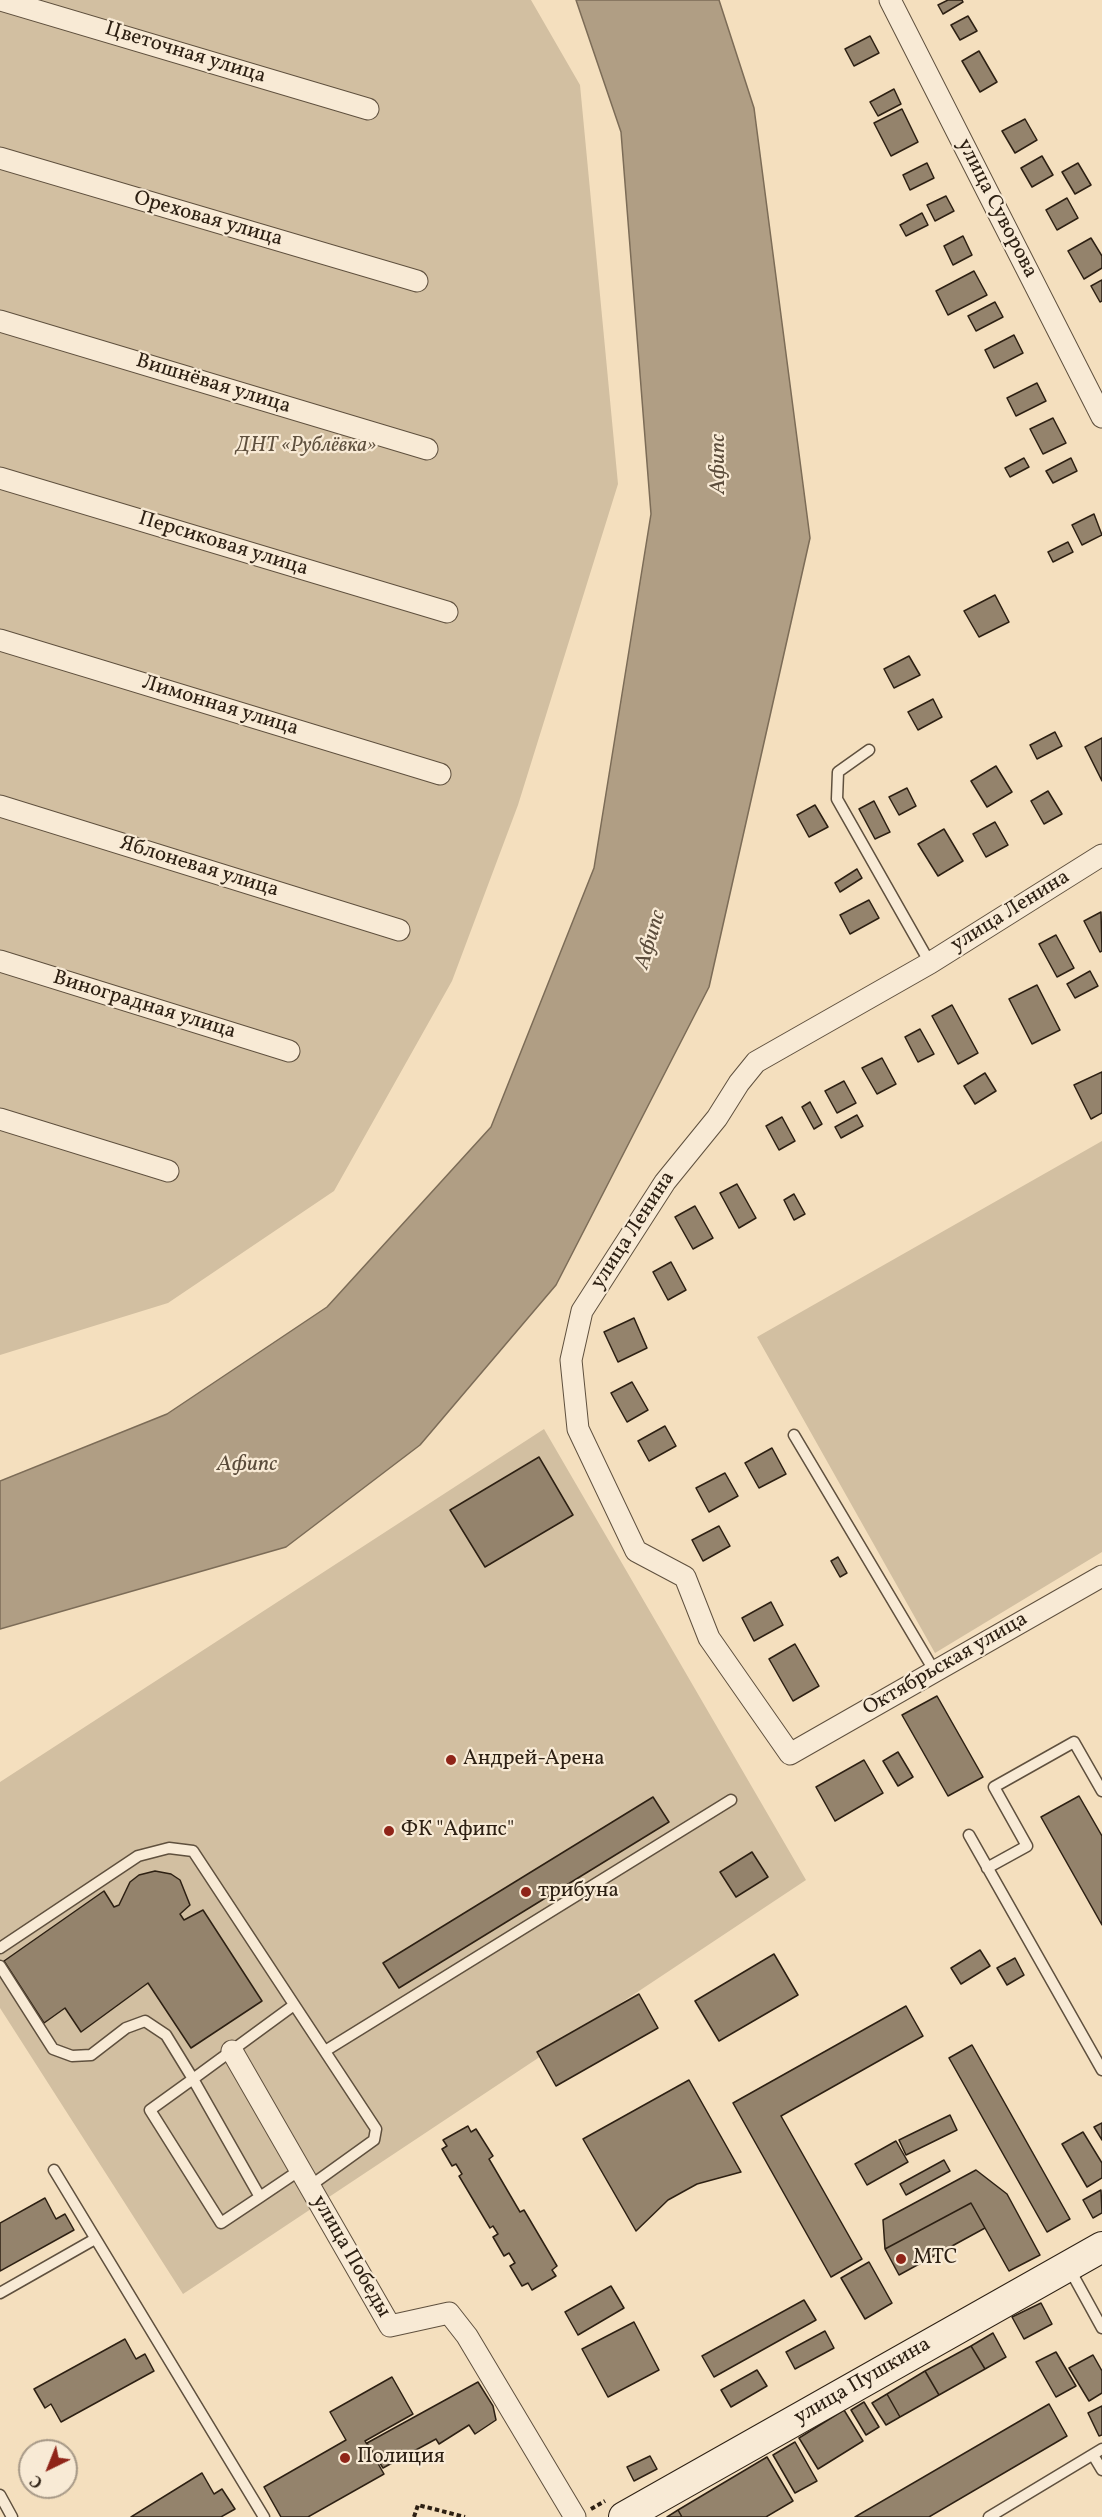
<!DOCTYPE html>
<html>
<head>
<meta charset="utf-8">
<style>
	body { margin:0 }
	#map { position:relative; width:1102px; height:2517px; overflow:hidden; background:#f4dfbe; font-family:Vollkorn,serif }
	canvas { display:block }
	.north { position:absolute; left:18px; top:2439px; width:60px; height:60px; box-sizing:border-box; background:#f8ead5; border:2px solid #a79987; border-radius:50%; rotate:223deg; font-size:16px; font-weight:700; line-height:24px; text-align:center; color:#2d2013 }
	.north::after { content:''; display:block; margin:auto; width:21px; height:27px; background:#8f2418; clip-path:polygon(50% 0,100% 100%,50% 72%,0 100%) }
</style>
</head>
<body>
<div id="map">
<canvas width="1102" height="2517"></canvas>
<div class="north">С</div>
</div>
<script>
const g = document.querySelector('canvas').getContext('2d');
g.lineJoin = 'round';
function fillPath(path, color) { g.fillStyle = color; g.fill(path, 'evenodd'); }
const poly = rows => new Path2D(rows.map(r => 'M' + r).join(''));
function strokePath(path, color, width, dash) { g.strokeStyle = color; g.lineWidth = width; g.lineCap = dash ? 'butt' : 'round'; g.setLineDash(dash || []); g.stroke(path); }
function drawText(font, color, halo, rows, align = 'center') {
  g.font = font + ' Vollkorn,serif'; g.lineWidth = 4.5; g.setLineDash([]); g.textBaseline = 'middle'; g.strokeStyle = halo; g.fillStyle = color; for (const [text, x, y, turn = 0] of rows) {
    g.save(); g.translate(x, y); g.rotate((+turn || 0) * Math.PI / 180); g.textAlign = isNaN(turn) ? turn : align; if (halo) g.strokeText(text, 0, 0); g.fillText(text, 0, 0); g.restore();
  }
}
fillPath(poly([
	[0,0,531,0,580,85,618,484,518,805,452,981,334,1191,168,1303,0,1355],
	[1102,1141,1102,1552,935,1653,757,1337],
	[544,1429,806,1880,183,2294,0,2008,0,1782]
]), '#d2bfa1');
const water = poly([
	[576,0,719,0,754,108,810,538,709,987,556,1285,420,1445,286,1547,0,1629,0,1481,167,1414,327,1307,491,1127,594,868,651,514,621,132,576,0]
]);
fillPath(water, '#b09e84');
strokePath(water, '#7c6c57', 1.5);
const building = poly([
	[948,0,962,0,963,2,943,14,938,5,948,0],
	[968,16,977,31,960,40,951,25,968,16],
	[870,36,879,53,854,66,845,49,870,36],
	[979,51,997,82,980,92,962,61,979,51],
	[894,89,901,104,878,116,870,102,894,89],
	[902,109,918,142,891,156,874,123,902,109],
	[1025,119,1037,140,1015,153,1002,131,1025,119],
	[1042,156,1053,175,1032,187,1021,168,1042,156],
	[927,163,934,178,910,190,903,175,927,163],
	[1078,163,1091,185,1075,194,1062,172,1078,163],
	[946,196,954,211,935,221,927,205,946,196],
	[1067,198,1078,218,1057,230,1046,210,1067,198],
	[922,213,928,225,906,236,900,225,922,213],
	[963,236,972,255,953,265,944,246,963,236],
	[1091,238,1102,256,1102,268,1084,279,1068,251,1091,238],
	[974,271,987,295,948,315,936,291,974,271],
	[1102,280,1102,301,1100,302,1091,286,1102,280],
	[995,302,1003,317,976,331,968,316,995,302],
	[1014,335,1023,353,994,368,985,350,1014,335],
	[1037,383,1046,401,1016,416,1007,398,1037,383],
	[1053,418,1066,443,1043,454,1030,429,1053,418],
	[1024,458,1029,467,1010,477,1005,468,1024,458],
	[1071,458,1077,471,1053,483,1046,471,1071,458],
	[1094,514,1102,535,1082,545,1072,525,1094,514],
	[1068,542,1073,552,1053,562,1048,552,1068,542],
	[995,595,1009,622,979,637,964,611,995,595],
	[909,656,920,675,894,688,884,669,909,656],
	[933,699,942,717,918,730,908,712,933,699],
	[1055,732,1062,746,1037,759,1030,745,1055,732],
	[1102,738,1102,781,1085,747,1102,738],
	[996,766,1012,792,987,807,971,781,996,766],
	[907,788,916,806,899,815,889,797,907,788],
	[1048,791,1062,814,1044,824,1031,801,1048,791],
	[874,801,890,832,875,839,859,809,874,801],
	[815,805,828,827,809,837,797,815,815,805],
	[995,822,1008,845,986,857,973,834,995,822],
	[944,829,963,861,938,876,918,844,944,829],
	[857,869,862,878,840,892,835,883,857,869],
	[869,900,879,918,850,934,840,915,869,900],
	[1101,912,1102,951,1100,952,1084,921,1101,912],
	[1056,935,1074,968,1057,977,1039,944,1056,935],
	[1090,971,1098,986,1075,998,1067,984,1090,971],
	[1037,985,1060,1030,1032,1044,1009,999,1037,985],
	[952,1005,978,1053,958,1064,932,1016,952,1005],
	[920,1029,934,1054,918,1062,905,1037,920,1029],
	[882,1058,896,1084,877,1094,862,1068,882,1058],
	[1102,1072,1102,1113,1091,1119,1074,1085,1102,1072],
	[985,1073,996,1091,975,1104,964,1086,985,1073],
	[844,1081,856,1103,837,1113,825,1091,844,1081],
	[810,1102,822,1124,814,1129,802,1107,810,1102],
	[857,1115,863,1126,841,1138,835,1127,857,1115],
	[782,1117,795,1141,779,1150,766,1126,782,1117],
	[737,1184,756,1218,739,1228,720,1193,737,1184],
	[794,1194,805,1214,794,1220,784,1200,794,1194],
	[695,1206,713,1238,693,1249,675,1217,695,1206],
	[671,1262,686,1290,668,1300,653,1272,671,1262],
	[634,1318,647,1348,618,1362,604,1332,634,1318],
	[632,1382,648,1410,627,1422,611,1393,632,1382],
	[665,1426,676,1446,649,1461,638,1441,665,1426],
	[772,1448,786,1474,759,1488,745,1463,772,1448],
	[539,1457,573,1515,485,1567,450,1510,539,1457],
	[725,1473,738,1496,709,1512,696,1488,725,1473],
	[719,1526,730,1546,703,1561,692,1540,719,1526],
	[838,1557,847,1573,840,1577,831,1561,838,1557],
	[771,1602,783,1625,754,1641,742,1618,771,1602],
	[795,1644,819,1686,793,1701,769,1659,795,1644],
	[937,1696,983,1777,948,1796,902,1715,937,1696],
	[898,1752,913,1777,898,1786,883,1761,898,1752],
	[864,1760,883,1793,835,1821,816,1787,864,1760],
	[1079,1796,1102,1836,1102,1925,1041,1817,1079,1796],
	[653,1797,669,1822,399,1988,383,1963,653,1797],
	[752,1852,768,1877,736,1897,720,1872,752,1852],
	[155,1871,171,1874,180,1880,190,1905,180,1914,184,1920,203,1910,262,2001,191,2048,148,1983,81,2032,65,2008,44,2023,4,1961,104,1891,114,1907,119,1905,130,1882,139,1875,155,1871],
	[980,1950,990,1966,961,1984,951,1968,980,1950],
	[774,1954,798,1995,719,2041,695,2001,774,1954],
	[1015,1958,1024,1975,1007,1985,997,1968,1015,1958],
	[639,1994,658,2028,556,2086,537,2052,639,1994],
	[906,2006,923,2036,781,2116,862,2259,831,2277,733,2103,906,2006],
	[972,2045,1070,2219,1047,2232,949,2058,972,2045],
	[689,2080,741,2172,697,2184,668,2200,636,2231,583,2139,689,2080],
	[950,2115,957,2130,906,2155,899,2140,950,2115],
	[1102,2123,1102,2140,1094,2127,1102,2123],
	[468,2126,471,2132,476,2129,493,2156,489,2159,520,2212,524,2210,557,2266,552,2270,556,2276,532,2290,528,2283,522,2286,510,2266,515,2263,509,2253,504,2256,493,2237,498,2234,493,2226,490,2228,459,2176,462,2174,456,2164,452,2166,442,2149,447,2146,443,2140,468,2126],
	[1083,2132,1102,2163,1102,2178,1087,2187,1062,2144,1083,2132],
	[896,2141,908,2162,867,2185,855,2164,896,2141],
	[944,2160,950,2171,906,2195,900,2184,944,2160],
	[976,2170,1007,2194,1040,2255,1009,2271,971,2203,885,2249,883,2220,976,2170],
	[1101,2190,1102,2213,1093,2218,1083,2200,1101,2190],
	[45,2198,56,2219,65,2214,74,2230,0,2271,0,2223,45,2198],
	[971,2203,985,2228,899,2275,885,2249,971,2203],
	[869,2262,892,2303,865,2319,841,2278,869,2262],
	[611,2286,624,2308,578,2335,565,2312,611,2286],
	[804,2300,816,2320,714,2377,702,2356,804,2300],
	[1041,2303,1052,2324,1024,2339,1012,2317,1041,2303],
	[634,2322,659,2370,608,2397,582,2349,634,2322],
	[825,2331,834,2348,795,2369,786,2352,825,2331],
	[993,2333,1006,2357,985,2369,971,2346,993,2333],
	[125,2339,136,2359,145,2354,154,2371,61,2422,51,2404,45,2408,34,2389,125,2339],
	[971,2346,985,2369,939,2395,925,2371,971,2346],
	[1056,2352,1076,2386,1056,2397,1036,2362,1056,2352],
	[1093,2355,1102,2371,1102,2393,1089,2401,1069,2368,1093,2355],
	[757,2370,767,2386,731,2407,721,2390,757,2370],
	[925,2371,939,2395,900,2417,887,2394,925,2371],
	[392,2377,413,2414,365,2441,384,2474,308,2517,281,2517,264,2487,346,2440,330,2412,392,2377],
	[478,2382,493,2406,496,2420,475,2434,469,2425,439,2444,436,2439,383,2468,367,2443,478,2382],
	[887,2394,900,2417,886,2425,872,2403,887,2394],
	[864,2402,879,2427,866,2435,851,2410,864,2402],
	[1049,2404,1067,2436,929,2517,855,2517,1049,2404],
	[1102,2406,1102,2435,1099,2436,1088,2413,1102,2406],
	[844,2410,863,2441,818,2469,799,2438,844,2410],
	[795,2442,817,2481,795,2493,773,2455,795,2442],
	[650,2456,657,2469,634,2481,627,2467,650,2456],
	[767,2457,793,2501,766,2517,682,2517,678,2510,767,2457],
	[202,2473,214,2494,222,2489,235,2509,221,2517,131,2517,202,2473],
	[678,2510,682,2517,667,2517,678,2510]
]);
fillPath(building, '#94836c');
strokePath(building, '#2d2013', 1.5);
const lane = poly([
	[869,750,838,772,837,799,930,963],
	[794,1435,935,1672],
	[969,1835,1102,2070],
	[987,1868,1027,1846,994,1787,1074,1742,1102,1791],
	[0,1948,138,1856,169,1848,193,1851,376,2129,374,2140,310,2186],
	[0,1966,53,2049,72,2056,91,2055,126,2028,145,2021,166,2035,193,2079,294,2005],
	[325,2051,731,1800],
	[54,2170,264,2517],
	[260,2197,193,2079,150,2110,221,2223,260,2197,300,2170],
	[1069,2268,1102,2328],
	[0,2293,95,2239],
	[1093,2455,1102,2470],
	[0,2495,12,2517],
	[989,2517,1102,2449]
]);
const street = poly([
	[1,0,368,109],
	[890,0,1102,417],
	[0,158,417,281],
	[0,321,427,449],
	[0,478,447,612],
	[0,640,440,774],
	[0,806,399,930],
	[1102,855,930,963,756,1062,739,1083,717,1118,665,1182,582,1311,571,1360,578,1429,636,1551,685,1577,709,1638,790,1754,1102,1576],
	[0,961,289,1051],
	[0,1119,168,1171],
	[232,2051,390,2326,449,2313,467,2336,575,2517]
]);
const secondary = poly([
	[624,2517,1102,2247]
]);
strokePath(lane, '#5f503e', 13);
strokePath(street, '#5f503e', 23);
strokePath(secondary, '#2d2013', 32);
strokePath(poly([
	[591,2509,605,2501],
	[414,2517,418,2505,465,2517]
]), '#2d2013', 4, [4.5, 3]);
strokePath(lane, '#f8ead5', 10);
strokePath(street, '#f8ead5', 21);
strokePath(secondary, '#f8ead5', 30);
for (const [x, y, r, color] of [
	[451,1760,6,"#8f2418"],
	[389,1831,6,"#8f2418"],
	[526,1892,6,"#8f2418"],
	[901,2259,6,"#8f2418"],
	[345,2458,6,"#8f2418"]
]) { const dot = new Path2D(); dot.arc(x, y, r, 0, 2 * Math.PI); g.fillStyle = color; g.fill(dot); strokePath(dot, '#f8ead5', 2); }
drawText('21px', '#2d2013', '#f8ead5', [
	["Цветочная улица",185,54,17],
	["улица Суворова",996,209,63],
	["Ореховая улица",208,220,16],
	["Вишнёвая улица",213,385,17],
	["Персиковая улица",223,545,17],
	["Лимонная улица",220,707,17],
	["Яблоневая улица",199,868,17],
	["улица Ленина",1011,912,-32],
	["Виноградная улица",144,1006,17],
	["улица Ленина",634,1231,-57],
	["Октябрьская улица",946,1665,-30],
	["улица Победы",350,2257,60],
	["улица Пушкина",863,2382,-30]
]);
drawText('italic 21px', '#5f503e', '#f8ead5', [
	["ДНТ «Рублёвка»",306,447]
]);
drawText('21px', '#2d2013', '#f8ead5', [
	["Андрей-Арена",463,1760],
	["ФК \"Афипс\"",401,1831],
	["трибуна",538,1892],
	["МТС",913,2259],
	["Полиция",357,2458]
], 'left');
drawText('italic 22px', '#5b4c3b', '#f8ead5', [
	["Афипс",720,464,-90],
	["Афипс",652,940,-73],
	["Афипс",247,1466]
]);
</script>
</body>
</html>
